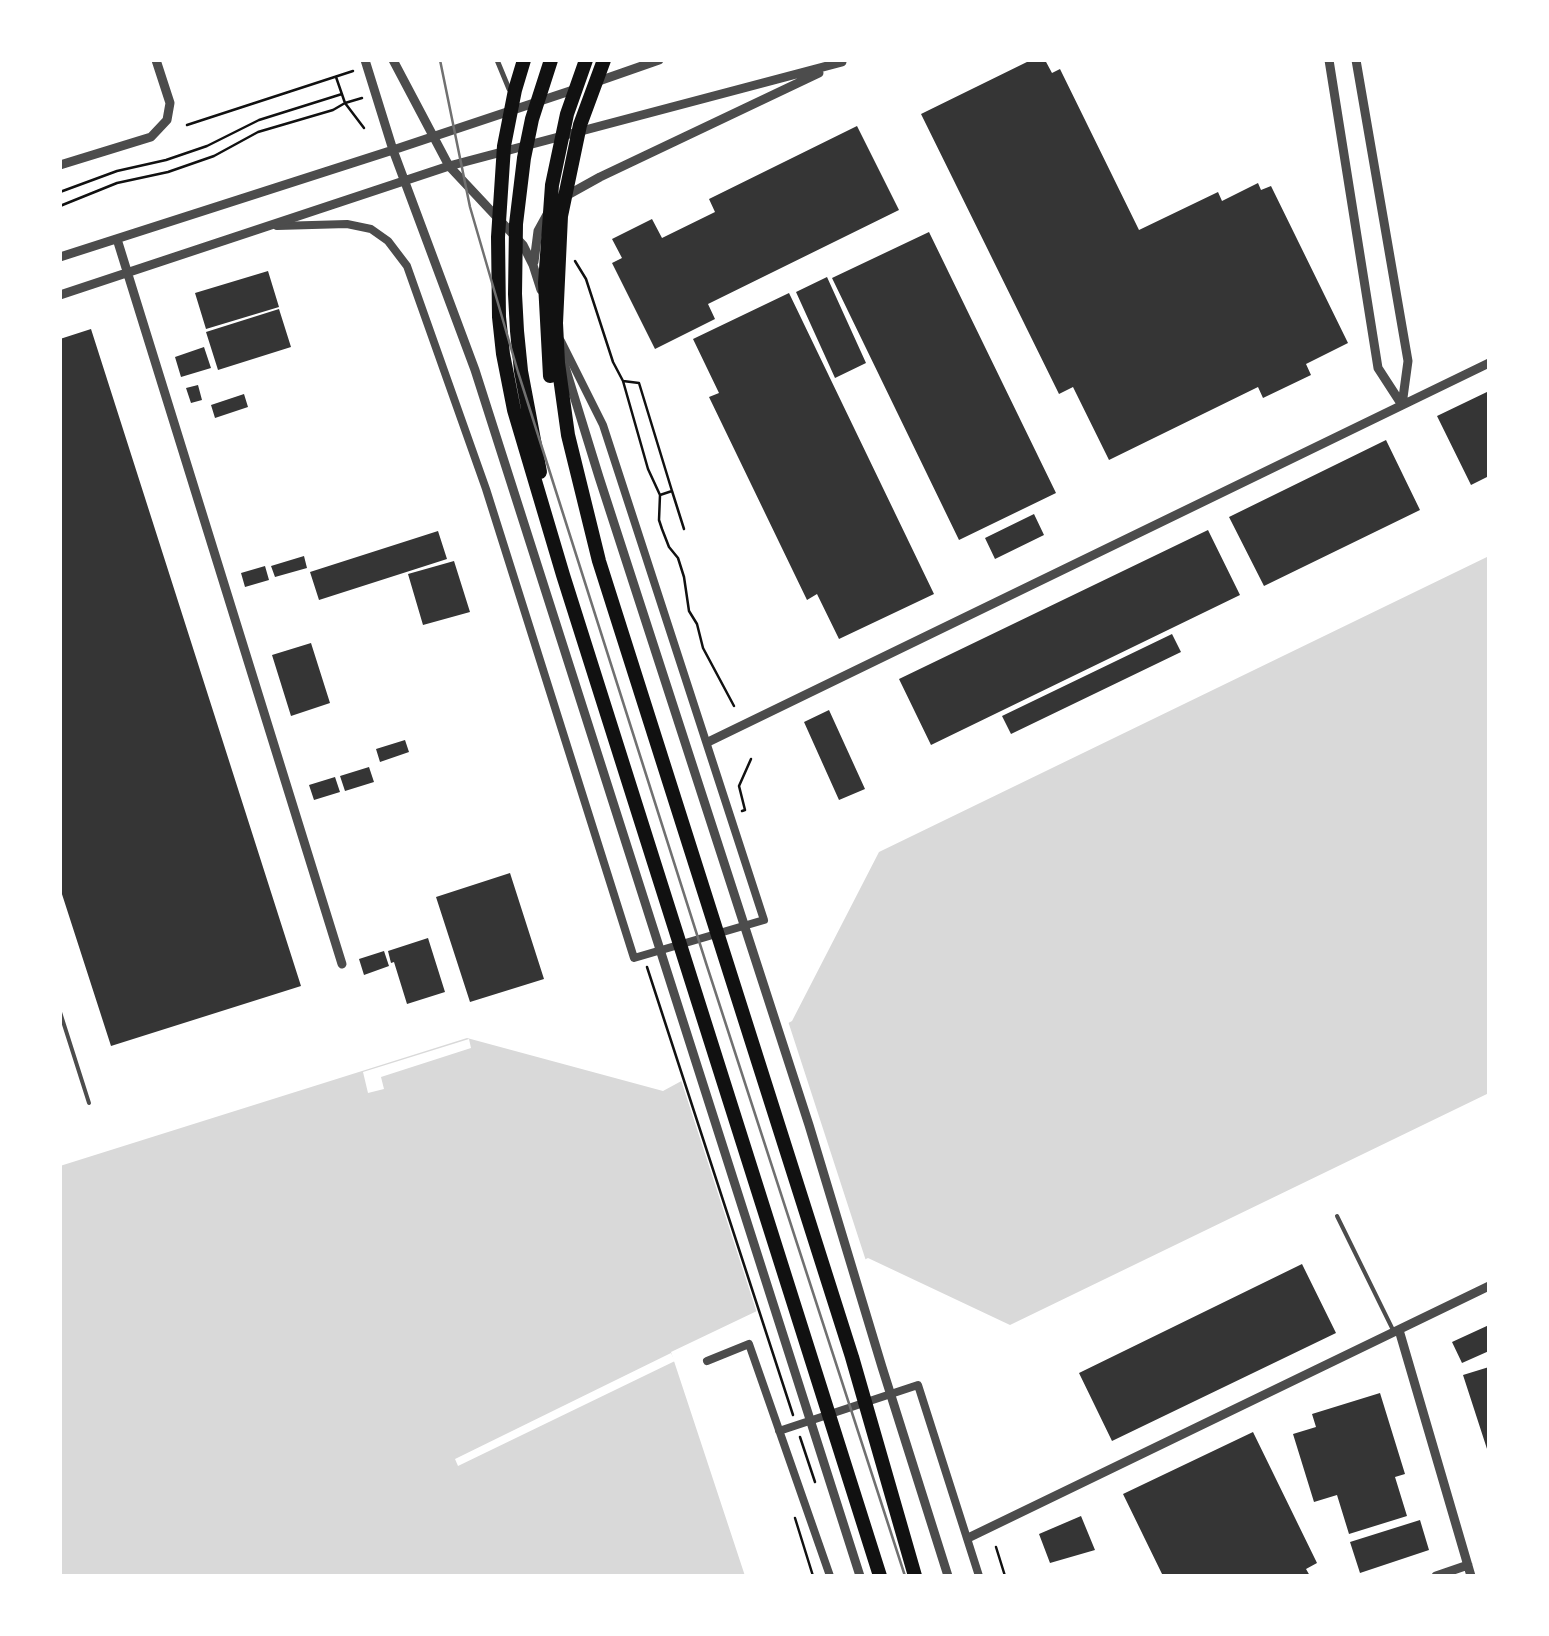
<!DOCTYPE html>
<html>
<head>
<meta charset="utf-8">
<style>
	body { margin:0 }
	#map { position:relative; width:1549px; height:1636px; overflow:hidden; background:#fff; font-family:"Fira Sans Condensed",sans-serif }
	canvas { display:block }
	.frame { position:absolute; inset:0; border:62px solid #fff; pointer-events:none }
</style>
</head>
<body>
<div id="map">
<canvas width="1549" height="1636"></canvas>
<div class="frame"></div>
</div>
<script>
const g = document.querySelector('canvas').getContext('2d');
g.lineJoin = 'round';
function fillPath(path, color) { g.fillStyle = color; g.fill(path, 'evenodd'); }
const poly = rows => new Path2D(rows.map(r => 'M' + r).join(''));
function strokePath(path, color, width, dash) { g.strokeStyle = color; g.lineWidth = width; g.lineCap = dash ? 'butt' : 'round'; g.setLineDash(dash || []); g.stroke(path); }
fillPath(poly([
	[1489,556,1489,1093,1010,1325,868,1258,671,1352,745,1576,60,1576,60,1166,467,1038,663,1091,792,1021,879,852]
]), '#d9d9d9');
fillPath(poly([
	[787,1018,867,1264,758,1316,680,1077],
	[469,1039,471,1048,381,1077,384,1089,368,1093,363,1072],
	[671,1353,675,1361,458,1466,455,1459]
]), '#fff');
fillPath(poly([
	[1031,60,1045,60,1052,73,1060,69,1139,230,1218,192,1222,201,1258,183,1261,190,1271,186,1348,343,1306,364,1311,375,1263,398,1258,387,1109,460,1073,387,1059,394,921,114],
	[857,126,899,210,708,304,715,319,655,349,612,263,622,258,612,239,652,219,662,238,715,212,709,199],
	[929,232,1056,493,959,540,832,278],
	[268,271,279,307,206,329,195,293],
	[827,277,866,363,835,378,796,292],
	[789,293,934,594,839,639,817,594,807,600,709,397,719,393,693,339],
	[279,309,291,347,218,370,206,332],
	[91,329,301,986,111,1046,60,888,60,339],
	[204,347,211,368,181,377,175,357],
	[198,385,202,400,191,403,186,388],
	[1489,391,1489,476,1471,485,1437,416],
	[244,394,248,407,215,418,211,405],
	[1386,440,1420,510,1264,586,1229,517],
	[1034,514,1044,535,995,559,985,538],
	[1208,530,1240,595,931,745,899,679],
	[438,531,447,559,319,600,310,572],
	[304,556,307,568,275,577,271,566],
	[454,561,470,612,423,625,408,574],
	[265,566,269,580,245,587,241,573],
	[1172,634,1181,652,1011,734,1002,716],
	[311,643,330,703,291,716,272,655],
	[829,710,865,789,839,800,804,722],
	[405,740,409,752,380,762,376,749],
	[369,767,374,782,345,791,340,776],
	[335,777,340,792,314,800,309,785],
	[510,873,544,979,470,1002,436,897],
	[428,938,445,992,407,1004,394,962,391,963,388,951],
	[384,951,389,966,364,975,359,959],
	[1302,1264,1336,1333,1112,1441,1079,1373],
	[1489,1325,1489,1351,1462,1363,1452,1342],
	[1489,1367,1489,1452,1488,1452,1463,1375],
	[1380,1393,1405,1474,1395,1477,1407,1516,1349,1534,1337,1495,1314,1502,1293,1434,1316,1427,1312,1414],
	[1253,1432,1317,1563,1306,1569,1310,1576,1163,1576,1123,1494],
	[1081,1516,1095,1550,1050,1563,1039,1534],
	[1420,1520,1429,1550,1360,1573,1350,1542]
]), '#353535');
strokePath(poly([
	[336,77,345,103,364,128],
	[187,125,353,71],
	[60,192,117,171,166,160,207,146,259,120,342,94],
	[60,206,117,183,168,172,214,156,258,132,333,110,345,103,362,98],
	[575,261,586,279,613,362,623,381,648,469,660,495,659,520,662,529,669,547,678,558,684,577,689,611,697,624,703,648,734,706],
	[623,381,639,383,672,491],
	[660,495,672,491,684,529],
	[742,811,745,810,739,786,751,759],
	[647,967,793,1415],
	[800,1437,815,1482],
	[795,1518,813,1576],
	[996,1547,1005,1576]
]), '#111', 2.5);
strokePath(poly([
	[60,1012,89,1103],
	[1337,1216,1394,1332]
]), '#4c4c4c', 4);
strokePath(poly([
	[497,60,509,89]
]), '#4c4c4c', 5);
strokePath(poly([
	[277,226,347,224,371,229,388,241,407,266,486,489,634,958,764,920,603,425,561,341],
	[707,1361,749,1344,830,1576],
	[779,1431,918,1385,979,1576]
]), '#4c4c4c', 8);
strokePath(poly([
	[365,60,393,150,475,370,860,1576],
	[393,60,449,166,523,245,533,265,541,290],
	[1329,60,1378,368,1402,405],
	[1356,60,1408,361,1402,405],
	[596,82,659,60],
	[60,165,151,137,167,120,170,103,156,60],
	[564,197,600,177,819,73],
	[117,239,342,964],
	[60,257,393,150,576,89],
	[534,262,538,231,549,211],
	[60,295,449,166,842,62],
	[562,357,599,477,809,1125,882,1367,948,1576],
	[708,742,1489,363],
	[1399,1330,1471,1576],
	[968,1538,1489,1286],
	[1436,1576,1468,1565]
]), '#4c4c4c', 9);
strokePath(poly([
	[524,60,515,90,504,146,498,237,499,317,503,354,514,410,563,575,880,1576],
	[604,60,580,125,561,216,556,323,558,363,568,435,599,561,852,1357,915,1576],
	[550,376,545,283,552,185,567,114,586,60],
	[540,472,521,371,517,331,515,294,516,224,524,158,532,119,551,60]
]), '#111', 14);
strokePath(poly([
	[440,60,470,207,518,372,706,963,905,1576]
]), '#707070', 2.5);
</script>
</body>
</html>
